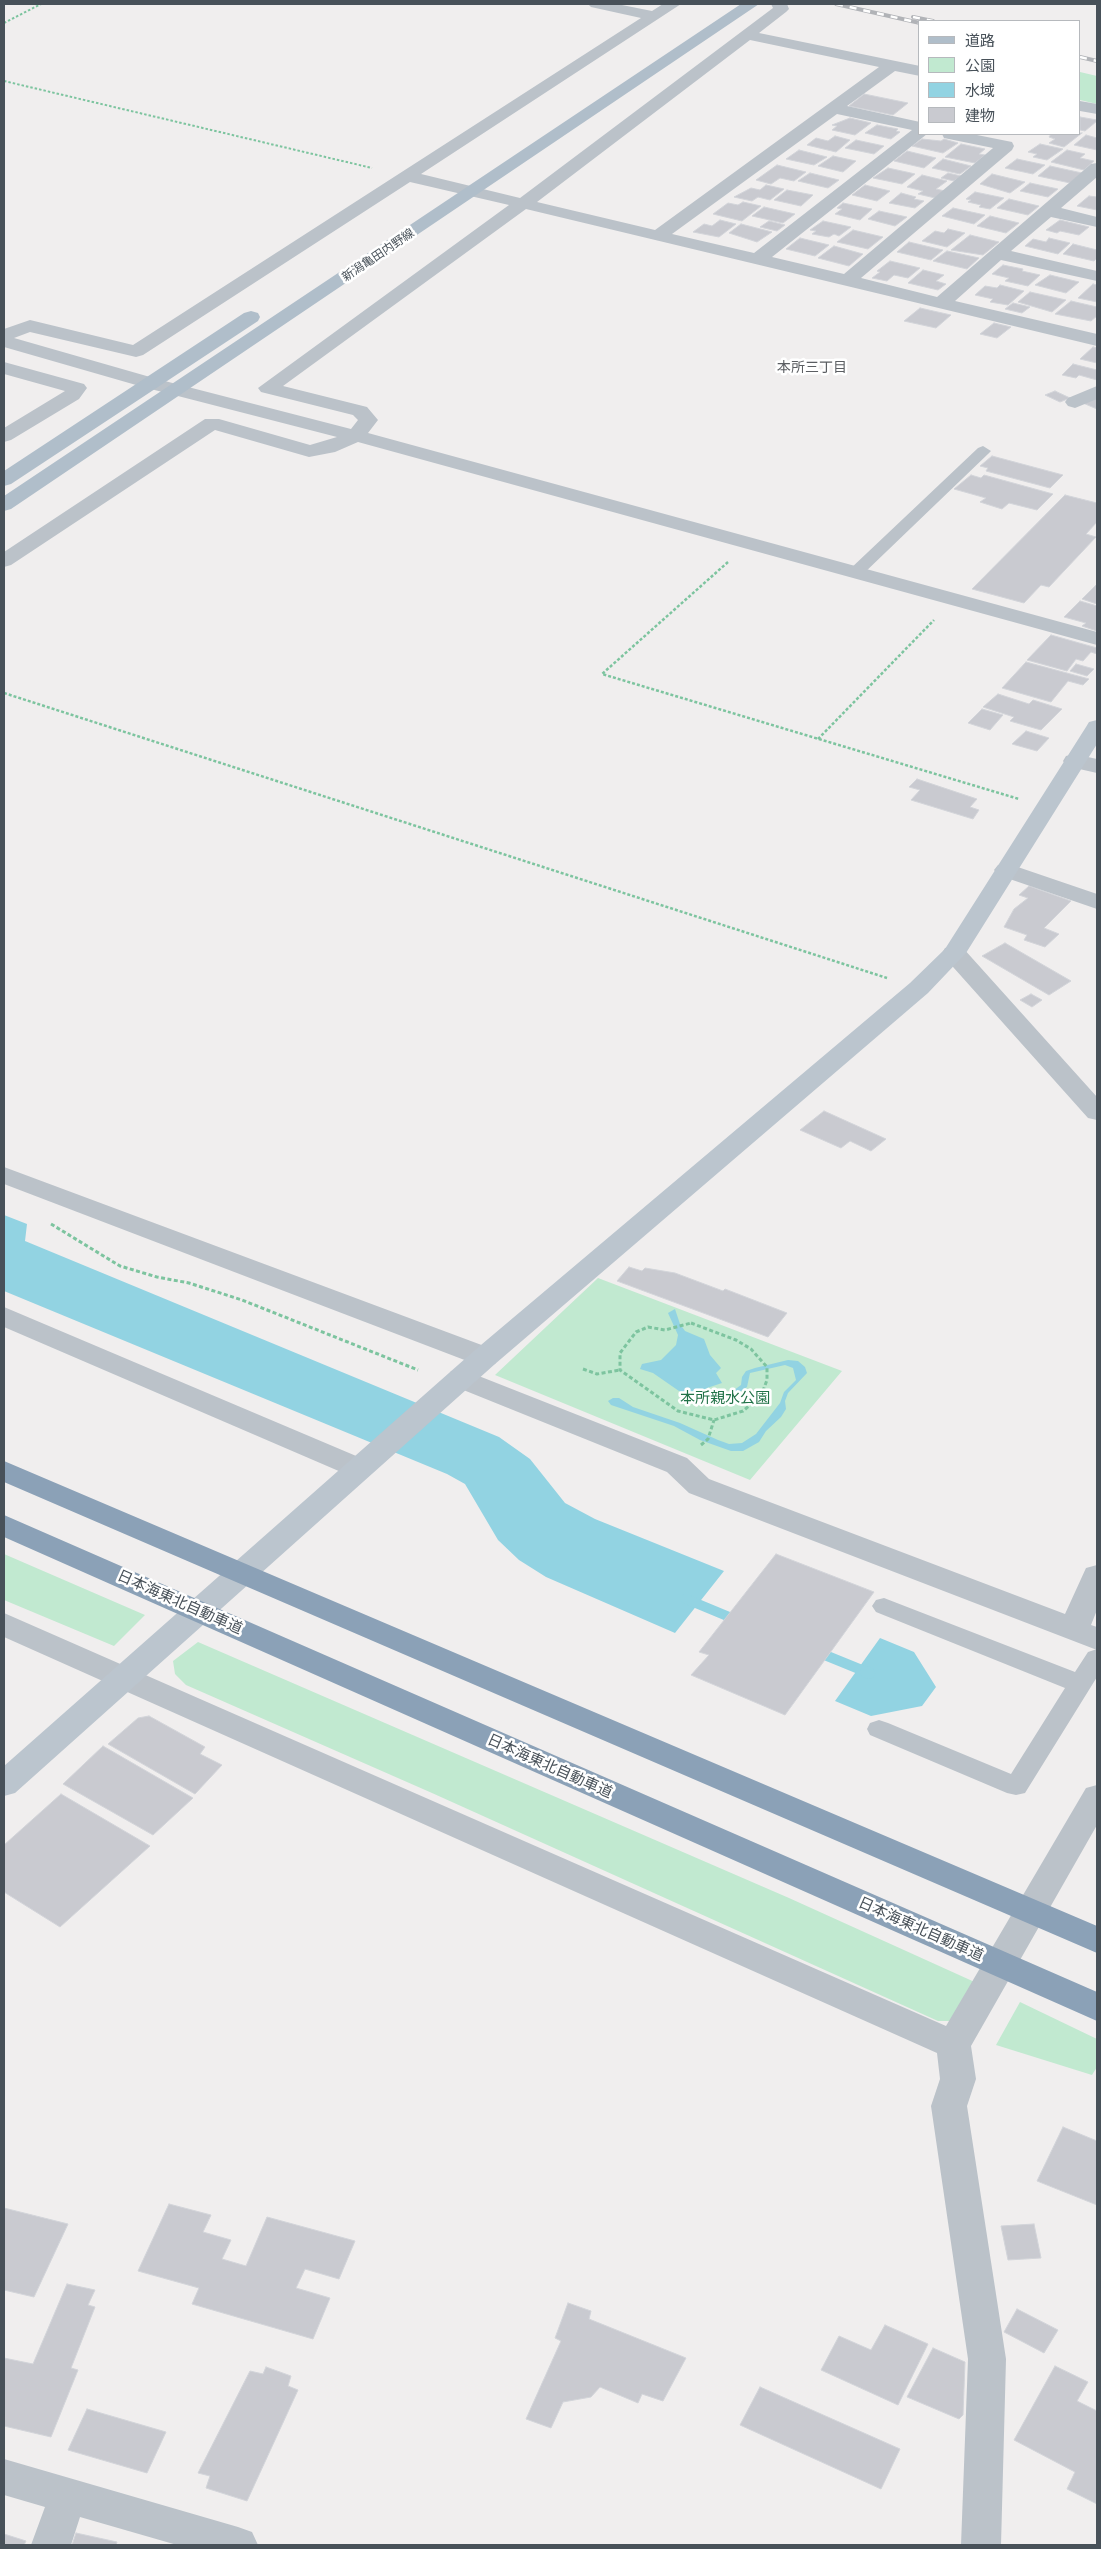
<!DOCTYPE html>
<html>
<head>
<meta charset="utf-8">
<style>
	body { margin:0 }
	#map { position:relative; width:1101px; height:2549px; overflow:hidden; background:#f0eeee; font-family:"Exo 2","Noto Sans JP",sans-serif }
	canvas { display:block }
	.frame { position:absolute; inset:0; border:5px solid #485159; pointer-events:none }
	.legend { position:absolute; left:918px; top:20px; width:162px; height:115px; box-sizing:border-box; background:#fff; border:1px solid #b6b9bd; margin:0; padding:6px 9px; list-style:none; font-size:15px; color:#485159 }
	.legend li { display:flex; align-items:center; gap:10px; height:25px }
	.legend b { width:25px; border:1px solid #b6b9bd }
</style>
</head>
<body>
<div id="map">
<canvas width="1101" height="2549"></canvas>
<div class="frame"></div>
<ul class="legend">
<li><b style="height:6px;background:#b0beca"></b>道路</li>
<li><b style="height:14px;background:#c1e9d0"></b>公園</li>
<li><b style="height:14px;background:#92d3e2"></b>水域</li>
<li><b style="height:14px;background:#c9cad0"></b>建物</li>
</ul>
</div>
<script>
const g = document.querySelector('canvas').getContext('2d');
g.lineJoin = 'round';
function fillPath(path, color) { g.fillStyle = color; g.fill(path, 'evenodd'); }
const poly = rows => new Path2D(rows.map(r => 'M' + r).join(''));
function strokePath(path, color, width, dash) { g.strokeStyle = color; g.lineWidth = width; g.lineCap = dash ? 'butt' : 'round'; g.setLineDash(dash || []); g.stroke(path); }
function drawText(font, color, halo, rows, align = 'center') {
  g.font = font + ' "Exo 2","Noto Sans JP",sans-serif'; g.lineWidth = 5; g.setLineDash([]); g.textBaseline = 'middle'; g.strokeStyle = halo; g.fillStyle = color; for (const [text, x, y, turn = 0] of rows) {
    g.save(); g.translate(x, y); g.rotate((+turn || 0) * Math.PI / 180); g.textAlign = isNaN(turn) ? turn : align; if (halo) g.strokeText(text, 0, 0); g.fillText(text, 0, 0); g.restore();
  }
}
fillPath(poly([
	[1080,72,1097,76,1097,104,1080,100],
	[598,1278,842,1371,750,1480,495,1375],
	[4,1554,145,1615,114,1646,4,1600],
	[198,1642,789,1898,979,1984,960,2021,938,2021,432,1793,186,1685,175,1674,173,1661],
	[1020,2002,1097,2039,1097,2067,1092,2075,996,2045]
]), '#c1e9d0');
fillPath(poly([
	[4,1215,27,1224,25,1241,499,1437,530,1459,565,1503,595,1519,724,1571,675,1633,546,1577,519,1560,498,1540,465,1484,447,1474,4,1291],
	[675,1309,680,1324,685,1331,704,1339,710,1355,721,1368,716,1373,722,1383,707,1388,705,1394,711,1399,730,1393,741,1385,742,1377,746,1371,755,1368,788,1360,798,1361,805,1367,807,1373,788,1393,785,1401,786,1409,781,1417,766,1431,759,1442,743,1451,731,1451,700,1440,674,1426,611,1405,608,1401,613,1398,619,1398,633,1407,680,1423,718,1440,729,1444,742,1443,756,1434,780,1403,784,1392,796,1380,793,1368,785,1365,750,1373,747,1387,732,1397,708,1403,698,1394,679,1391,653,1373,640,1369,642,1364,661,1360,676,1345,678,1335,668,1313],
	[880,1638,914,1652,936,1687,922,1706,871,1716,835,1701]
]), '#92d3e2');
strokePath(poly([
	[686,1599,739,1621],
	[815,1651,869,1673]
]), '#92d3e2', 10);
strokePath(poly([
	[866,1672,869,1673]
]), '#92d3e2', 12);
const building = poly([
	[864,94,908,103,893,115,849,106,864,94],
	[1080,117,1097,120,1097,121,1085,131,1080,130,1080,117],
	[850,118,871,123,855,135,832,130,837,126,832,125,850,118],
	[877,125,898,129,896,131,900,132,891,139,865,133,877,125],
	[1082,133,1064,147,1049,143,1055,139,1049,137,1051,134,1082,133],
	[1086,135,1097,138,1097,150,1074,145,1086,135],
	[835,136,850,140,836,152,807,145,816,138,828,141,835,136],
	[922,139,941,141,944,139,958,143,943,153,912,146,922,139],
	[856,140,884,146,874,154,845,148,856,140],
	[961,144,985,149,979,154,985,155,975,163,945,157,961,144],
	[1040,144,1063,149,1047,160,1033,157,1037,154,1028,152,1040,144],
	[799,150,827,157,814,165,786,159,799,150],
	[1067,150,1085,154,1080,158,1094,161,1084,170,1051,162,1067,150],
	[907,151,936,158,924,168,894,161,907,151],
	[833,156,856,161,843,172,818,166,833,156],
	[943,159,971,166,960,174,932,168,943,159],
	[1017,159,1045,165,1033,174,1005,168,1017,159],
	[777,165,806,172,794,181,780,178,771,184,756,180,777,165],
	[1050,166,1082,173,1070,183,1038,176,1050,166],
	[888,168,911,173,915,174,902,184,873,178,888,168],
	[810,173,839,180,828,188,798,181,810,173],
	[948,173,961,176,954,181,941,178,948,173],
	[992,174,1025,182,1010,193,980,184,992,174],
	[922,175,947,181,936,189,945,191,935,198,918,194,923,191,907,187,922,175],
	[1030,183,1058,189,1048,197,1020,191,1030,183],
	[766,185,784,189,770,200,758,197,752,201,734,197,751,188,760,190,766,185],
	[865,185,890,191,877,201,852,195,865,185],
	[787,190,813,195,801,206,774,200,787,190],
	[975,192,1004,198,990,209,979,207,981,205,968,202,971,200,966,199,975,192],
	[901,193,916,197,914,199,924,201,915,208,889,203,901,193],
	[1089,196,1097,197,1097,210,1077,206,1089,196],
	[1009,199,1039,206,1028,215,997,208,1009,199],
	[743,202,761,206,742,221,713,214,728,203,738,205,743,202],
	[843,203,872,209,860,220,835,214,842,209,837,208,843,203],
	[764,207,795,214,783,223,752,216,764,207],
	[953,208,985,215,974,224,942,216,953,208],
	[879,211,907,217,895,226,868,219,879,211],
	[990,216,1019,223,1006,233,977,226,990,216],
	[720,220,736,224,719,237,693,232,704,224,712,226,720,220],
	[1060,220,1089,227,1079,235,1060,231,1057,233,1046,230,1060,220],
	[769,221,785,225,777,231,760,227,769,221],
	[823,221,851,227,839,236,834,234,829,237,812,234,816,231,810,230,823,221],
	[741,224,772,232,757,242,729,233,741,224],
	[948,229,965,233,947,247,922,241,935,231,944,233,948,229],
	[853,230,883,237,868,249,837,242,853,230],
	[970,235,999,242,983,255,951,250,970,235],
	[800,238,829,245,815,256,786,249,800,238],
	[1049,238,1070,243,1058,254,1025,246,1033,239,1046,242,1049,238],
	[909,242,943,250,931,260,897,252,909,242],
	[1073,244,1097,250,1097,258,1094,261,1063,254,1073,244],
	[834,246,863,254,849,266,818,258,834,246],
	[947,251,979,258,967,269,933,261,947,251],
	[890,261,920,268,908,278,894,275,887,281,872,278,880,272,877,271,890,261],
	[1003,265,1023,269,1022,271,1040,275,1028,286,1005,281,1009,278,992,274,1003,265],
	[923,270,944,275,936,281,946,284,938,290,908,283,923,270],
	[1050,275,1079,282,1066,293,1035,285,1050,275],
	[1093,284,1097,285,1097,302,1078,298,1093,284],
	[1000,285,1024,291,1008,305,990,302,993,299,975,295,985,286,997,288,1000,285],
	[1030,292,1066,300,1052,312,1018,302,1030,292],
	[1071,301,1097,307,1097,316,1091,321,1055,314,1071,301],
	[1013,303,1030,307,1022,313,1005,309,1013,303],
	[920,308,951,315,936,328,904,321,920,308],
	[994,323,1011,327,997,338,980,334,994,323],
	[1093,347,1097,348,1097,363,1080,359,1093,347],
	[1073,364,1097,370,1097,380,1079,375,1076,378,1062,375,1073,364],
	[1055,391,1070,398,1060,402,1045,395,1055,391],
	[1097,397,1097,409,1083,403,1097,397],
	[992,456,1063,475,1050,488,986,471,988,468,980,466,992,456],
	[971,475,981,478,984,475,1053,494,1037,510,1009,503,1002,509,980,502,986,498,954,489,971,475],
	[1065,495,1097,503,1097,522,1086,534,1096,537,1049,587,1041,585,1024,603,972,589,1065,495],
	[1097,584,1097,604,1082,599,1097,584],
	[1080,601,1097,606,1097,631,1082,626,1086,623,1064,617,1080,601],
	[1051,635,1097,648,1097,654,1091,652,1083,661,1076,659,1067,671,1027,660,1051,635],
	[1026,662,1089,679,1083,685,1068,681,1051,702,1002,688,1026,662],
	[1076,664,1094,669,1087,676,1070,671,1076,664],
	[998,694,1029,704,1033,700,1062,709,1041,730,1010,721,1014,717,983,707,998,694],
	[982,709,1003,715,990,730,968,723,982,709],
	[1026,731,1049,738,1037,751,1012,744,1026,731],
	[917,779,977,799,970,807,979,810,973,819,911,800,920,790,909,787,917,779],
	[1029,886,1071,901,1044,928,1059,934,1045,947,1024,940,1027,935,1004,927,1014,909,1028,898,1019,895,1029,886],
	[1005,943,1071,981,1049,995,982,956,1005,943],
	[1031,994,1042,1000,1032,1007,1020,1000,1031,994],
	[824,1111,886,1139,871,1151,850,1141,841,1148,800,1130,824,1111],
	[629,1267,642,1271,645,1268,675,1273,723,1291,725,1289,787,1313,768,1337,617,1281,629,1267],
	[776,1554,874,1592,785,1715,691,1675,709,1655,699,1652,776,1554],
	[149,1716,205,1747,200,1754,222,1765,195,1794,108,1744,138,1718,149,1716],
	[103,1746,193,1798,153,1835,63,1784,103,1746],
	[61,1794,150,1846,60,1927,4,1892,4,1845,61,1794],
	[1063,2127,1097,2141,1097,2205,1037,2181,1063,2127],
	[169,2204,211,2215,203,2232,231,2240,222,2259,246,2266,267,2217,355,2241,339,2279,305,2269,296,2288,330,2298,313,2339,192,2304,199,2288,138,2271,169,2204],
	[4,2208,68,2224,34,2297,4,2290,4,2208],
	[1034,2224,1041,2258,1008,2260,1001,2226,1034,2224],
	[67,2284,95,2290,88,2305,95,2307,71,2368,78,2370,51,2437,4,2426,4,2358,33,2364,67,2284],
	[568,2303,591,2311,589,2319,686,2358,663,2401,642,2394,638,2403,600,2387,591,2397,563,2402,551,2428,526,2419,561,2341,555,2338,568,2303],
	[1017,2309,1058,2330,1044,2353,1004,2332,1017,2309],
	[885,2325,928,2344,898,2405,821,2370,839,2336,871,2350,885,2325],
	[933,2348,965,2362,963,2415,959,2419,907,2397,933,2348],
	[1055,2366,1088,2382,1077,2401,1097,2411,1097,2504,1067,2489,1075,2472,1014,2440,1055,2366],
	[266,2367,291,2376,288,2386,298,2390,247,2501,206,2488,210,2476,198,2473,250,2371,263,2374,266,2367],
	[760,2387,900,2449,881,2489,740,2425,760,2387],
	[87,2409,166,2432,147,2473,68,2450,87,2409],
	[76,2533,117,2542,116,2545,72,2545,76,2533],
	[4,2534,26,2541,24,2545,4,2545,4,2534]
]);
fillPath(building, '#c9cad0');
strokePath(building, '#d2d4d9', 1);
strokePath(poly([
	[4,23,41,4],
	[4,81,372,168]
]), '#7dc49f', 2, [2.5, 2]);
strokePath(poly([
	[728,562,602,674,1019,799],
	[4,693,887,978],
	[818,739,934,620]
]), '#7dc49f', 2.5, [3, 2]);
strokePath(poly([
	[51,1224,120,1266,157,1277,189,1283,242,1300,418,1370],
	[691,1323,736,1340,751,1349,767,1367,767,1380,761,1396,743,1411,714,1420,678,1411,620,1370,620,1353,636,1332,648,1327,665,1330,691,1323],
	[583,1369,597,1374,620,1370],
	[701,1445,708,1439,714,1420]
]), '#7dc49f', 3, [4, 2.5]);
fillPath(poly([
	[983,446,991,451,988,454,861,576,849,576,847,573,849,570,978,448,983,446],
	[884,1598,1075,1672,1088,1652,1097,1649,1097,1677,1025,1793,1016,1795,1007,1793,870,1735,867,1729,870,1723,879,1720,888,1723,1011,1774,1065,1688,876,1612,872,1606,876,1600,884,1598]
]), '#bbc2c9');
fillPath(poly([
	[588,4,617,4,652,11,663,4,681,4,421,174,520,198,773,8,771,4,787,4,789,9,786,12,759,33,920,66,920,76,895,71,847,106,920,122,920,134,927,134,772,257,844,274,993,148,944,138,942,134,972,134,1012,142,1014,146,1012,150,861,278,937,297,1091,164,1097,163,1097,177,1061,208,1097,217,1097,227,1051,217,1011,251,1097,271,1097,281,1001,260,955,301,1097,334,1097,346,526,209,283,386,367,407,378,420,368,433,1097,632,1097,645,358,442,335,452,309,457,215,430,11,565,4,567,4,552,205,419,219,419,310,445,337,437,143,387,4,347,4,329,30,320,133,345,641,18,591,7,588,4],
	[750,40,879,67,655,230,537,202,750,40],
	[837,114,912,130,754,253,672,234,837,114],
	[410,182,509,205,258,388,261,392,353,415,358,420,351,429,157,379,14,338,30,332,136,357,143,355,410,182],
	[1080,101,1097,104,1097,114,1080,111,1080,101],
	[4,362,84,384,87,388,79,399,11,440,4,442,4,428,65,391,4,374,4,362],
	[1097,386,1097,399,1075,408,1068,406,1065,402,1068,398,1097,386],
	[1074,754,1097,759,1097,773,1066,766,1063,761,1066,756,1074,754],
	[1006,863,1097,894,1097,909,998,875,994,870,998,865,1006,863],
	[954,946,963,948,1097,1097,1097,1120,1088,1118,945,958,942,953,945,948,954,946],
	[4,1167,495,1350,499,1357,495,1364,485,1366,475,1364,4,1184,4,1167],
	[4,1307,368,1461,373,1468,368,1475,358,1478,348,1475,4,1327,4,1307],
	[461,1369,687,1458,709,1479,1065,1614,1086,1568,1097,1565,1097,1610,1091,1625,1097,1627,1097,1650,689,1493,667,1472,451,1385,447,1378,451,1371,461,1369],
	[4,1613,946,2026,1086,1788,1097,1785,1097,1825,971,2046,976,2079,967,2106,1006,2359,1001,2545,961,2545,968,2359,931,2106,940,2079,937,2053,4,1637,4,1613],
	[4,2459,238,2527,252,2532,258,2545,177,2545,80,2517,71,2545,31,2545,45,2507,4,2495,4,2459]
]), '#bbc2c9');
fillPath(poly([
	[1097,720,1097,744,966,953,928,993,495,1364,15,1793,4,1796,4,1766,475,1350,910,983,945,949,1086,727,1089,722,1097,720]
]), '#bbc5ce');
fillPath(poly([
	[741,4,759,4,11,509,4,511,4,496,741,4],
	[251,311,258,313,260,317,258,321,11,484,4,486,4,471,244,313,251,311]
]), '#b0beca');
fillPath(poly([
	[4,1461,1097,1926,1097,1953,4,1482,4,1461],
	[4,1515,1097,1992,1097,2021,4,1537,4,1515]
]), '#8ba1b7');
const rail = poly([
	[836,4,920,23],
	[913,17,933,21],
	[1080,57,1097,61]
]);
strokePath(rail, '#b1b3b7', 4);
strokePath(rail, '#fff', 2.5, [7]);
drawText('12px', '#485159', '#fff', [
	["新潟亀田内野線",378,255,-34]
]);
drawText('14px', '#5b5e62', '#fff', [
	["本所三丁目",812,367]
]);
drawText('15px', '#217248', '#fff', [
	["本所親水公園",725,1398]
]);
drawText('15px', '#485159', '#fff', [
	["日本海東北自動車道",180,1602,24],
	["日本海東北自動車道",550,1766,24],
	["日本海東北自動車道",921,1929,24]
]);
</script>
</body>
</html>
